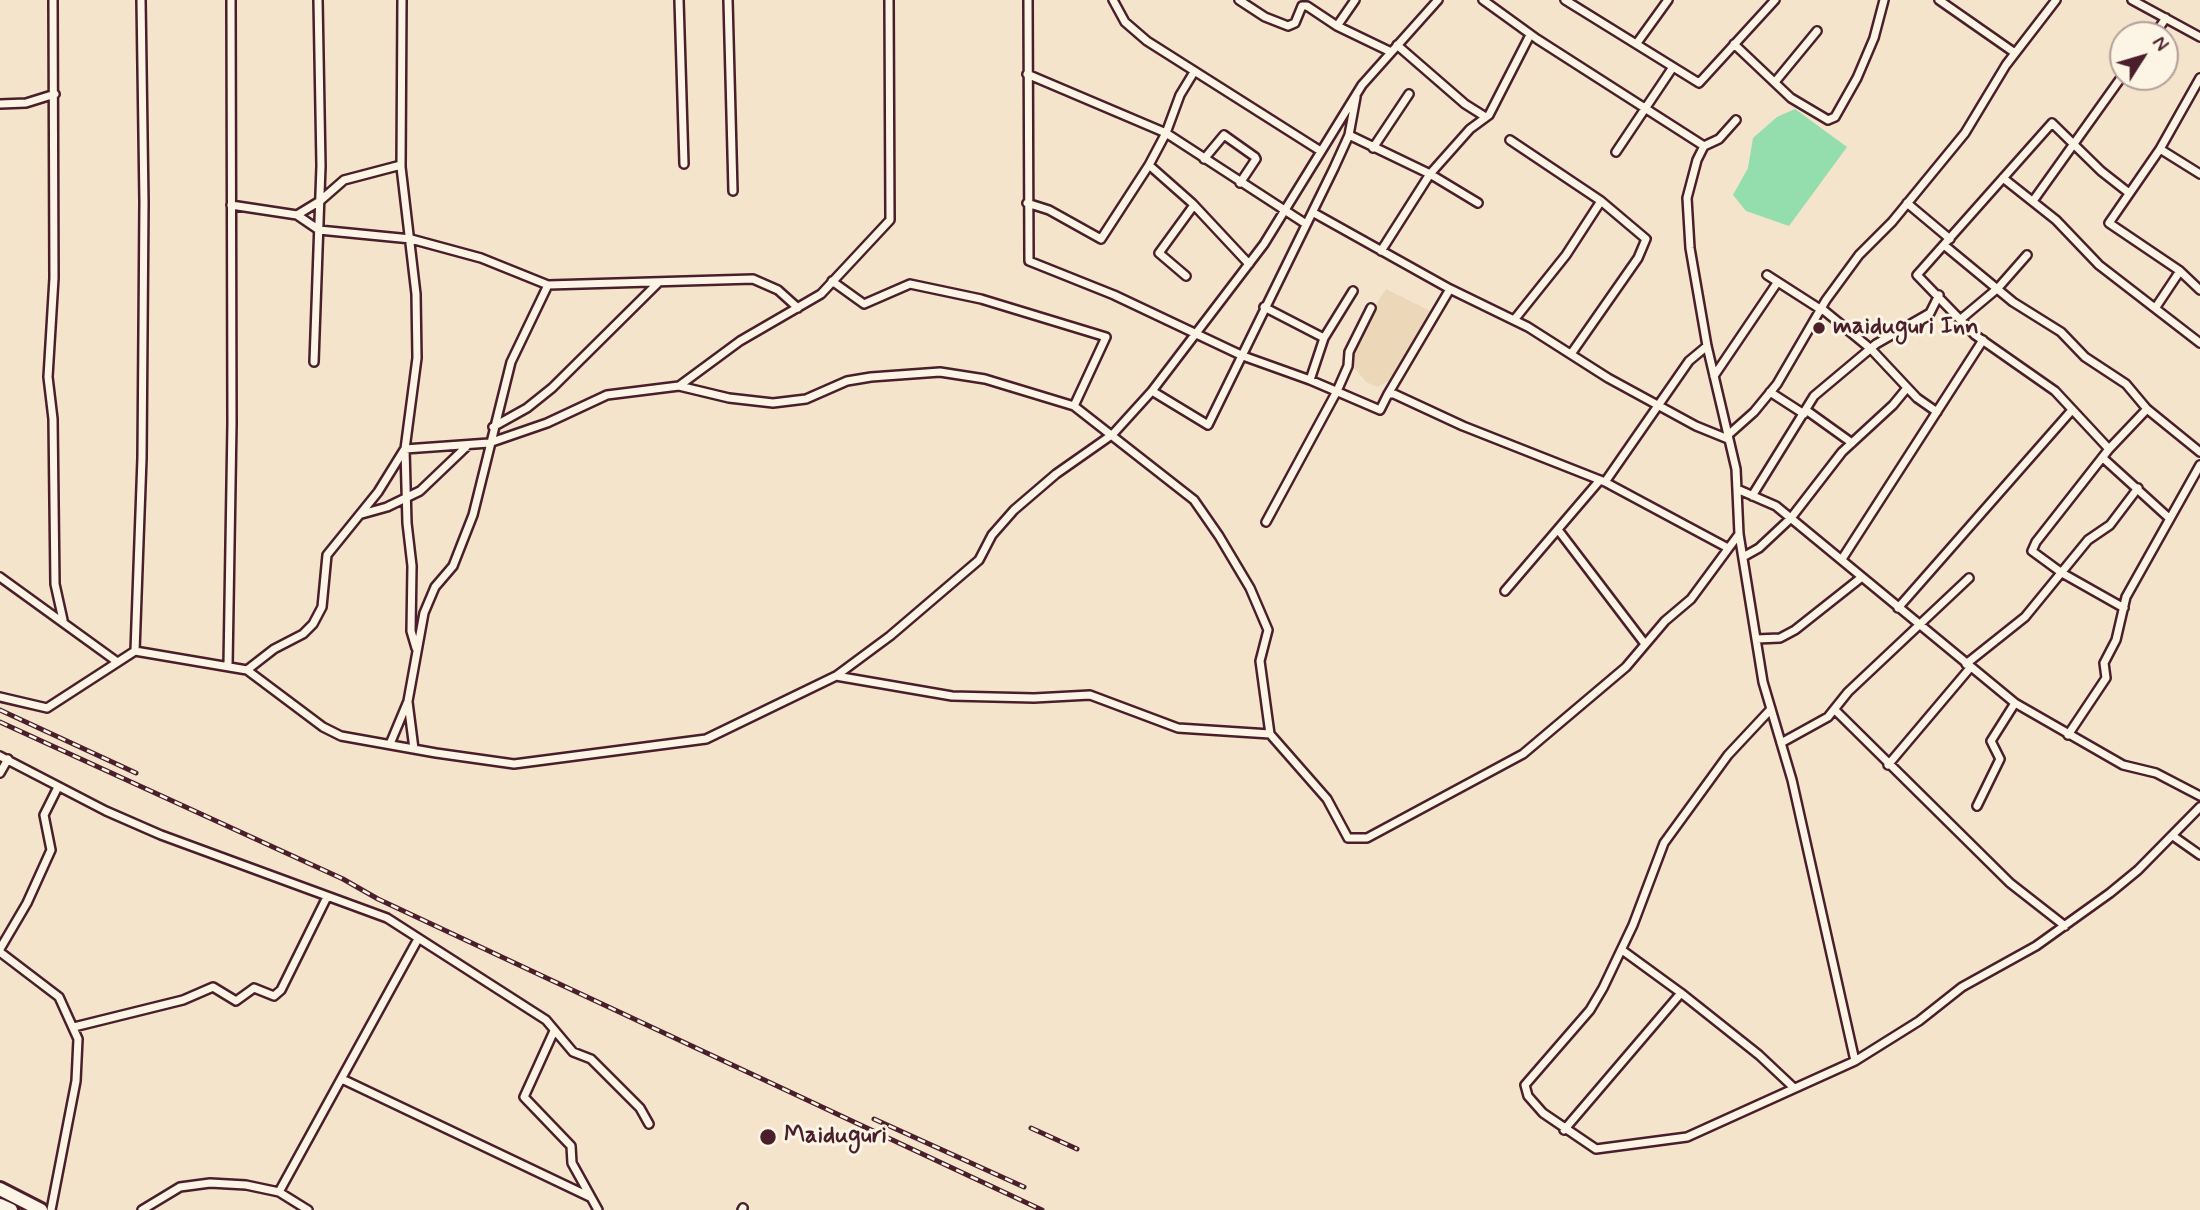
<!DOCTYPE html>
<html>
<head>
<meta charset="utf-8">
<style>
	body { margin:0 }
	#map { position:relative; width:2200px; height:1210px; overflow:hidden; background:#f3e4cb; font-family:Mynerve,sans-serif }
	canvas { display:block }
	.north { position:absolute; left:2109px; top:21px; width:70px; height:70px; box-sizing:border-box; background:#fcf5e5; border:2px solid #b59f9b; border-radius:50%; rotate:53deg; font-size:19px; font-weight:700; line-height:28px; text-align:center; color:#4a1f2b }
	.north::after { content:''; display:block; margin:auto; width:24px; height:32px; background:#4a1f2b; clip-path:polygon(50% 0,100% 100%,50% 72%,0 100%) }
</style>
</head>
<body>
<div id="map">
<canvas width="2200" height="1210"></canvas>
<div class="north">N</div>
</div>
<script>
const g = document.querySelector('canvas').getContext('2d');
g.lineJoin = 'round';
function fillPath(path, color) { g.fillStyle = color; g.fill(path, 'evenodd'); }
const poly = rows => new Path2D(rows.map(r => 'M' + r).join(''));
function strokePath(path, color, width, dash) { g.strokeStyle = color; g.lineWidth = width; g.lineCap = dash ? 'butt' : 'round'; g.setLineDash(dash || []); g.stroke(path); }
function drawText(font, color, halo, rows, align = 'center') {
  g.font = font + ' Mynerve,sans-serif'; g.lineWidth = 6; g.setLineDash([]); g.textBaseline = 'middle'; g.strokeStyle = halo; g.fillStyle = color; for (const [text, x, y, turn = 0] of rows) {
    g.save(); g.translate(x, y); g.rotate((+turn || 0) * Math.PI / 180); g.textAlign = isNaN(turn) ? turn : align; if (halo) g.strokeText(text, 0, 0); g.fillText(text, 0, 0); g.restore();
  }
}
fillPath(poly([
	[1386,289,1432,312,1392,379,1377,387,1366,382,1348,360,1364,324]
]), '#ecd8b9');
fillPath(poly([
	[1795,109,1847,147,1789,226,1746,211,1733,195,1748,168,1753,138,1777,117]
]), '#94ddad');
const street = poly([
	[53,0,54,278,48,377,53,419,55,584,63,620],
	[402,0,401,167,416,294,417,358,405,449,407,523,412,566,411,631,416,648],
	[679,0,684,164],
	[728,0,733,191],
	[1028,0,1029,261,1114,295,1243,356,1310,380],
	[1113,0,1125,22,1147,41,1319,150],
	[1239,0,1265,17,1288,26,1295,23,1302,6,1307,6,1337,26,1391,52],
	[1483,0,1537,39,1704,146],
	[1565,0,1699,83,1775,0],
	[1939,0,2015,53],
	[2132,0,2200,37],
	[1337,26,1355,0],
	[2154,35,2166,18],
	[1637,43,1668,0],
	[1734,44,1791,98,1828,120,1835,117,1857,78,1874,38,1884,0],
	[1397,45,1465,104,1484,116],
	[1027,74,1166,133,1306,224],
	[2200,78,2160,149,2109,223,2180,271,2200,290],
	[1775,82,1817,31],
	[0,104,26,103,55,94],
	[1736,120,1719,139,1704,146,1697,160,1687,198,1690,248,1707,346,1736,469,1739,534,1763,682,1792,780,1855,1061],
	[1349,135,1430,174,1470,129,1489,115,1530,35],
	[1510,140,1601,201,1646,239,1638,258,1571,354],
	[1373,148,1409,94],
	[2160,149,2200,174],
	[1616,152,1673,67],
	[1204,159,1224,135,1255,157,1256,159,1240,183],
	[1149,165,1192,203,1249,264],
	[2003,178,2056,220,2099,265,2200,343],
	[2033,201,2123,75],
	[1027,203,1049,210,1101,239,1149,165,1166,133,1180,95,1194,72],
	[1907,203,1950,239],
	[231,205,297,215,320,201,344,180,401,165],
	[1314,213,1450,289,1528,327,1608,378,1696,426,1728,439],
	[297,215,319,230,411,239,481,258,548,285,753,279,778,290,798,308],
	[1944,245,2013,302,2061,332,2085,357,2126,384,2147,409,2200,452],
	[1381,251,1430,174,1478,203],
	[1767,275,1820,309],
	[1186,276,1159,253,1194,205],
	[832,281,864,304,910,284,981,299,1106,337,1074,406],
	[1264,307,1324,338,1310,380,1380,410,1388,394,1394,394,1463,426,1605,482,1728,548],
	[2156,307,2180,271],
	[1821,308,1871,349,1917,398,1937,412],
	[1961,319,1998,288,2027,255],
	[1514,320,1566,255,1601,201],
	[1324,338,1353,291],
	[314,362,321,166,318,0],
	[1714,376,1777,283],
	[679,386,729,398,773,403,806,399,847,381,871,377,940,372,985,379,1074,406,1194,500,1219,536,1250,588,1268,630,1260,661,1270,734,1327,799,1348,838,1367,838,1523,754,1626,667,1665,621,1691,599,1739,534],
	[1152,391,1208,425,1334,168,1349,135,1356,97],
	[1770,392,1804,414],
	[1388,394,1450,289],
	[1806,410,1852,443],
	[493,427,527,408,552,388,658,283],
	[1727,436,1754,412,1777,384,1826,300,1859,255,1892,222,1965,133,2006,65,2056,0],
	[405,449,489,443,547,423,607,395,679,386,740,341,821,294,890,220,889,0],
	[2109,449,2055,391,1975,335,1917,275,2052,123,2101,171,2129,193],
	[2103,458,2169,518],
	[1605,482,1689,361,1707,346],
	[1737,489,1776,506,2015,703,2123,765,2156,773,2200,796],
	[1752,496,1814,396,1876,344,1930,313,1939,295],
	[362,514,387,507,420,491,466,447],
	[1266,522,1337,391,1348,366,1349,352,1371,308],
	[1559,531,1645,644],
	[1743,557,1759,548,1791,518,1842,452,1893,405,1907,388],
	[1842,559,1983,340],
	[0,577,116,661],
	[1505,591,1600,480],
	[1898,608,2072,410],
	[2124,608,2062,573,2032,551,2036,542,2109,449,2147,409],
	[1756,639,1780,638,1795,630,1862,577],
	[135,651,142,458,144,202,141,0],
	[1966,664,2025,617,2088,540,2110,525,2138,488],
	[228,666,232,423,231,0],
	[247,670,274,649,303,634,313,624,322,607,327,555,378,492,404,450],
	[836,676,952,696,1034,698,1090,695,1178,728,1270,734],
	[0,697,47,708,135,651,247,670,323,727,341,736,436,753,514,764,706,739,836,676,890,636,979,560,992,535,1014,510,1056,474,1113,434,1152,391,1264,244,1362,85,1438,0],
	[408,702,414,749],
	[1771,709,1728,755,1664,843,1633,925,1603,988,1590,1010,1525,1085,1528,1096,1543,1113,1596,1149,1687,1137,1855,1061,1919,1021,1962,987,2036,946,2110,893,2138,870,2200,807],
	[1835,710,2010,883,2065,926],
	[2068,735,2106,678,2104,663,2116,640,2126,597,2200,465],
	[1781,743,1828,717,1848,692,1969,578],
	[390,744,408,701,424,613,435,587,453,566,473,515,511,362,548,285],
	[0,756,106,811,161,835,387,918,546,1020,573,1052,591,1059,640,1108,649,1124],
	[1888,765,1970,668],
	[0,773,8,759],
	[1977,806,2000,759,1991,741,2015,703],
	[2173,836,2200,855],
	[0,949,27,903,51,850,44,815,58,787],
	[1622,950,1681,993,1759,1055,1793,1087],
	[0,952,59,997,78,1039,76,1081,51,1210],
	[74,1027,183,1000,213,987,236,1001,254,988,274,996,281,990,327,897],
	[554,1031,524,1097,571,1146,572,1163,598,1210],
	[342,1079,590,1197],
	[1564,1130,1681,993],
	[279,1192,418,939],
	[142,1210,180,1187,210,1183,246,1185,279,1192,308,1210],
	[742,1210,743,1208]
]);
const highway = poly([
	[0,1189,41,1210],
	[0,1205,11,1210]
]);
strokePath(street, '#4a1f2b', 12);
strokePath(highway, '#4a1f2b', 18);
strokePath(street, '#fcf5e5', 7);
strokePath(highway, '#fcf5e5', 12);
const rail = poly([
	[0,710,136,773],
	[0,722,343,879,378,899,1042,1210],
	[874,1119,1024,1187],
	[1031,1128,1077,1149]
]);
strokePath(rail, '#4a1f2b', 5);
strokePath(rail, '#fcf5e5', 2.5, [8]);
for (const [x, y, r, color] of [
	[1819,328,7,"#4a1f2b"],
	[768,1137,9,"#4a1f2b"]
]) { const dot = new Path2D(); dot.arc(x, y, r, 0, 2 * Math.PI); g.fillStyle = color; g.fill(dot); strokePath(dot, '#fcf5e5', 2.5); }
drawText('bold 24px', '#4a1f2b', '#fcf5e5', [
	["maiduguri Inn",1833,328],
	["Maiduguri",784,1137]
], 'left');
</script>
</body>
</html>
